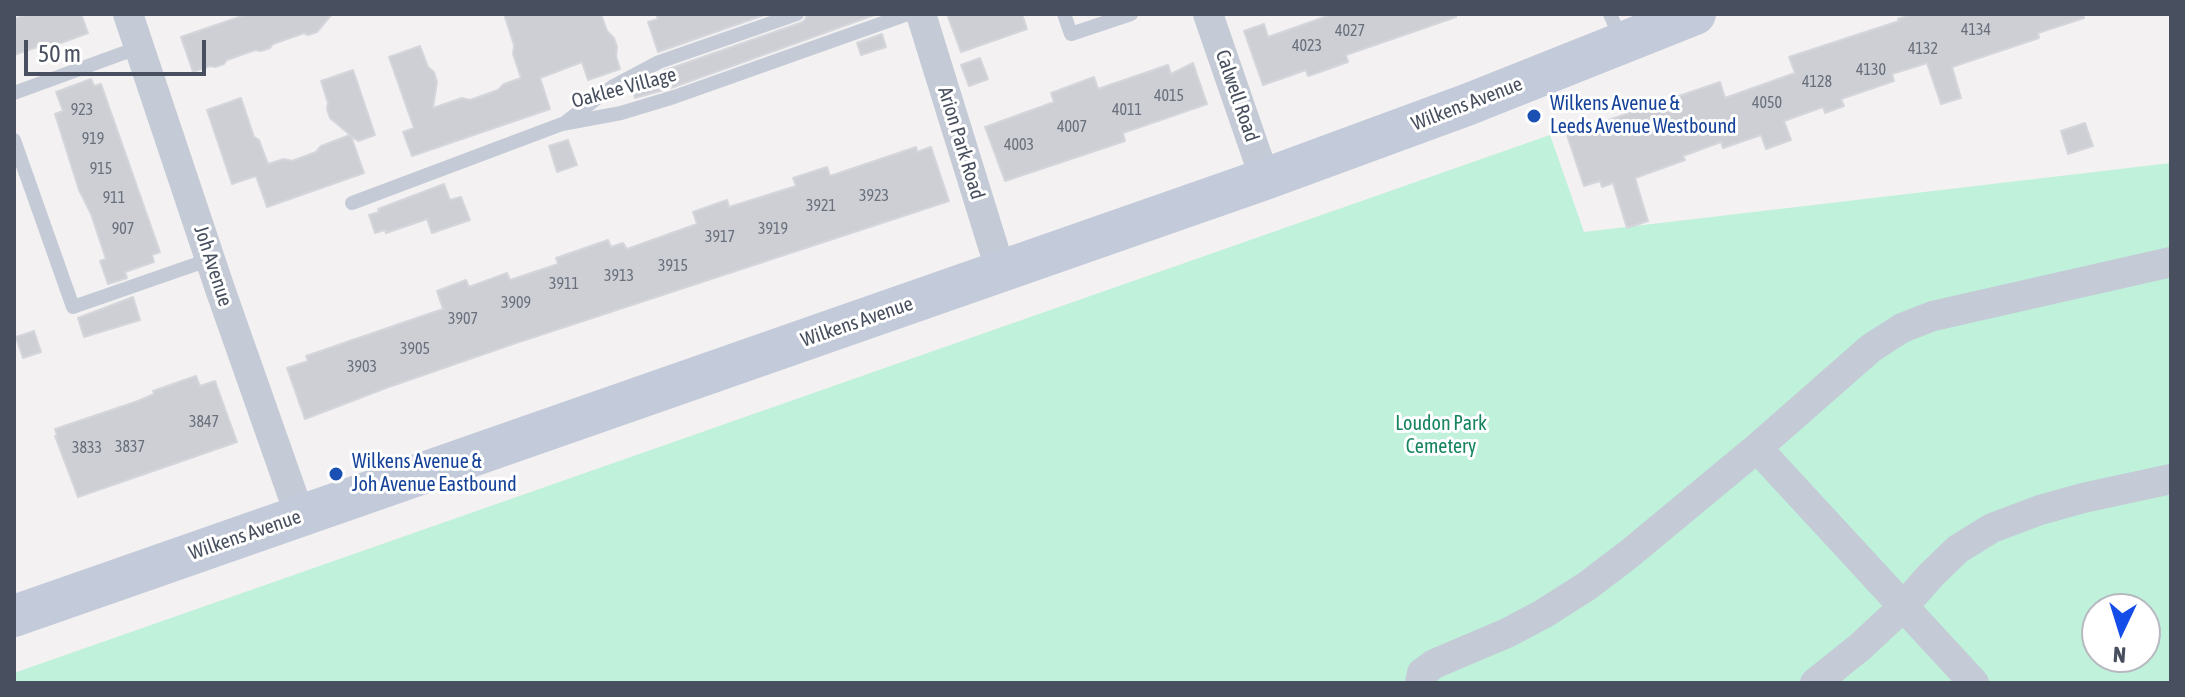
<!DOCTYPE html>
<html>
<head>
<meta charset="utf-8">
<style>
	body { margin:0 }
	#map { position:relative; width:2185px; height:697px; overflow:hidden; background:#f3f1f1; font-family:"Asap Condensed",sans-serif }
	canvas { display:block }
	.frame { position:absolute; inset:0; border:16px solid #48505f; pointer-events:none }
	.north { position:absolute; left:2081px; top:593px; width:80px; height:80px; box-sizing:border-box; background:#fff; border:2px solid #b6b9bf; border-radius:50%; rotate:184deg; font-size:22px; font-weight:700; line-height:32px; text-align:center; color:#48505f }
	.north::after { content:''; display:block; margin:auto; width:28px; height:36px; background:#154de9; clip-path:polygon(50% 0,100% 100%,50% 72%,0 100%) }
	.scale { position:absolute; left:24px; top:40px; width:182px; height:36px; box-sizing:border-box; border:4px solid #48505f; border-top:0; padding-left:10px; font-size:24px; line-height:28px; white-space:nowrap; color:#48505f; -webkit-text-stroke:6px #fff; paint-order:stroke }
</style>
</head>
<body>
<div id="map">
<canvas width="2185" height="697"></canvas>
<div class="frame"></div>
<div class="north">N</div>
<div class="scale">50 m</div>
</div>
<script>
const g = document.querySelector('canvas').getContext('2d');
g.lineJoin = 'round';
function fillPath(path, color) { g.fillStyle = color; g.fill(path, 'evenodd'); }
const poly = rows => new Path2D(rows.map(r => 'M' + r).join(''));
function strokePath(path, color, width, dash) { g.strokeStyle = color; g.lineWidth = width; g.lineCap = dash ? 'butt' : 'round'; g.setLineDash(dash || []); g.stroke(path); }
function drawText(font, color, halo, rows, align = 'center') {
  g.font = font + ' "Asap Condensed",sans-serif'; g.lineWidth = 6; g.setLineDash([]); g.textBaseline = 'middle'; g.strokeStyle = halo; g.fillStyle = color; for (const [text, x, y, turn = 0] of rows) {
    g.save(); g.translate(x, y); g.rotate((+turn || 0) * Math.PI / 180); g.textAlign = isNaN(turn) ? turn : align; if (halo) g.strokeText(text, 0, 0); g.fillText(text, 0, 0); g.restore();
  }
}
fillPath(poly([
	[1550,135,1584,232,2171,163,2171,683,14,683,14,673],
	[2097,609,2145,609,2145,657,2097,657]
]), '#bff1db');
const building = poly([
	[28,14,81,14,88,33,39,51,37,47,14,55,14,19,28,14],
	[248,14,332,14,317,32,308,35,304,33,273,44,270,48,261,51,255,50,227,60,224,64,215,67,210,66,193,72,181,37,248,14],
	[504,14,601,14,607,31,614,38,617,47,616,56,620,69,588,80,582,62,540,78,550,109,412,156,403,132,414,128,389,57,420,46,428,67,434,72,437,82,433,108,462,98,470,100,498,90,504,84,521,78,513,54,514,45,504,14],
	[656,14,767,14,658,52,648,22,658,19,656,14],
	[807,14,877,14,671,88,635,98,631,88,663,71,800,23,805,20,807,14],
	[947,14,1022,14,1027,29,961,52,947,14],
	[1333,14,1456,14,1456,17,1346,55,1348,62,1317,73,1308,76,1306,70,1263,85,1244,31,1264,24,1268,37,1333,14],
	[1914,14,2083,14,2084,18,2038,33,2039,38,1952,67,1961,98,1941,104,1927,63,1892,74,1894,81,1841,99,1844,106,1825,113,1823,107,1784,121,1791,140,1766,149,1761,135,1723,148,1721,142,1683,156,1685,160,1635,178,1648,221,1627,228,1613,183,1602,187,1600,181,1584,186,1566,132,1599,121,1600,123,1720,82,1725,98,1795,73,1789,57,1899,21,1898,19,1914,14],
	[882,34,886,47,861,55,857,43,882,34],
	[980,58,988,79,969,86,961,65,980,58],
	[1193,63,1207,104,1123,133,1125,141,1005,181,985,127,1054,102,1051,93,1094,77,1098,89,1168,65,1171,74,1193,63],
	[353,70,375,135,358,141,351,136,364,173,267,207,256,176,232,184,207,110,241,98,254,137,259,140,268,164,284,159,292,161,316,152,321,146,350,135,330,118,327,109,328,103,321,81,353,70],
	[91,79,94,86,101,84,160,252,152,255,154,262,125,272,127,278,108,284,100,261,106,259,91,214,79,190,55,114,63,111,56,92,91,79],
	[2085,123,2093,146,2068,154,2061,131,2085,123],
	[568,140,577,165,557,172,549,146,568,140],
	[916,147,917,152,931,147,949,201,513,344,386,388,305,419,287,368,308,361,306,356,443,309,437,291,466,280,469,287,507,273,510,280,558,264,556,258,608,240,611,247,623,243,627,249,697,224,693,212,727,200,729,207,796,186,793,178,827,167,830,176,916,147],
	[444,184,450,200,461,197,470,220,432,233,427,219,386,233,385,230,375,233,369,215,379,212,378,209,444,184],
	[133,297,140,320,84,337,78,318,133,297],
	[34,331,41,352,23,358,16,337,34,331],
	[196,376,200,386,215,381,237,442,78,497,55,436,57,435,55,429,138,401,154,394,153,391,196,376]
]);
fillPath(building, '#cdcfd5');
strokePath(building, '#d5d6dc', 2);
strokePath(poly([
	[1064,14,1071,34,1131,14],
	[1610,14,1621,39],
	[14,93,140,47],
	[567,121,612,87,659,62,797,14],
	[14,140,73,307,211,259],
	[352,203,562,124,621,113,674,97,908,14]
]), '#c4cad6', 14);
strokePath(poly([
	[128,14,220,289,300,516],
	[921,14,1001,272],
	[1208,14,1265,179],
	[1757,448,1974,683],
	[1420,683,1422,673,1434,664,1507,633,1543,614,1587,586,1629,554,1757,448,1871,348,1902,328,1933,316,2171,262],
	[1815,683,1860,647,1903,607,1931,575,1958,549,1992,528,2040,510,2083,498,2171,479]
]), '#c4cad6', 30);
strokePath(poly([
	[14,616,1265,179,1469,104,1695,14]
]), '#c3cada', 42);
for (const [x, y, r, color] of [
	[1534,116,8,"#1a4fb4"],
	[336,474,8,"#1a4fb4"]
]) { const dot = new Path2D(); dot.arc(x, y, r, 0, 2 * Math.PI); g.fillStyle = color; g.fill(dot); strokePath(dot, '#fff', 3); }
drawText('16px', '#69707c', null, [
	["4134",1976,30],
	["4027",1350,31],
	["4023",1307,46],
	["4132",1923,49],
	["4130",1871,70],
	["4128",1817,82],
	["4015",1169,96],
	["4050",1767,103],
	["923",82,110],
	["4011",1127,110],
	["4007",1072,127],
	["919",93,139],
	["4003",1019,145],
	["915",101,169],
	["3923",874,196],
	["911",114,198],
	["3921",821,206],
	["907",123,229],
	["3919",773,229],
	["3917",720,237],
	["3915",673,266],
	["3913",619,276],
	["3911",564,284],
	["3909",516,303],
	["3907",463,319],
	["3905",415,349],
	["3903",362,367],
	["3847",204,422],
	["3837",130,447],
	["3833",87,448]
]);
drawText('20px', '#48505f', '#fff', [
	["Oaklee Village",624,88,-15],
	["Calwell Road",1237,96,71],
	["Wilkens Avenue",1467,104,-21],
	["Arion Park Road",961,143,73],
	["Joh Avenue",213,266,72],
	["Wilkens Avenue",857,322,-19],
	["Wilkens Avenue",245,535,-19]
]);
drawText('20px', '#164399', '#fff', [
	["Wilkens Avenue &",1550,104],
	["Leeds Avenue Westbound",1550,127],
	["Wilkens Avenue &",352,462],
	["Joh Avenue Eastbound",352,485]
], 'left');
drawText('20px', '#15845f', '#fff', [
	["Loudon Park",1441,424],
	["Cemetery",1441,447]
]);
</script>
</body>
</html>
